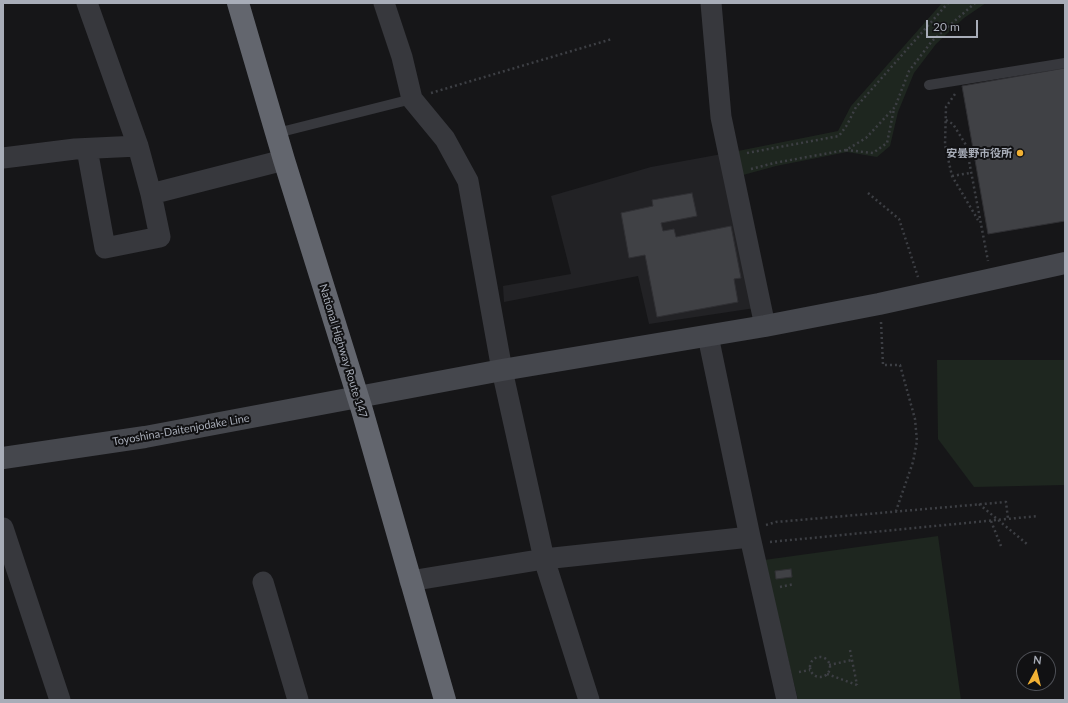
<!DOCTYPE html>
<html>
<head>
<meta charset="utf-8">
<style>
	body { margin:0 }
	#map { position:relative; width:1068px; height:703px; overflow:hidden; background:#161618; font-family:Lato,sans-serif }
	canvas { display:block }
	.frame { position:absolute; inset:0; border:4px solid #a8adb8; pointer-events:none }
	.north { position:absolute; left:1016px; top:651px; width:40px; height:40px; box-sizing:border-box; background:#111113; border:1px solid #4d4f55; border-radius:50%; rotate:7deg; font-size:11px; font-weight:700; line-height:16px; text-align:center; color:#a8adb8 }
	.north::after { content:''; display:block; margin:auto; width:14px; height:18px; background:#f2b134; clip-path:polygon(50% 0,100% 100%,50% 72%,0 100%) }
	.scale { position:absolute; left:926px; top:20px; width:52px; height:18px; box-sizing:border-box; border:2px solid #a8adb8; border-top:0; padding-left:5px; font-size:12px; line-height:14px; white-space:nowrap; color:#a8adb8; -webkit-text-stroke:3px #111113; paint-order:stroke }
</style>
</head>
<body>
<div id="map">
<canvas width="1068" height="703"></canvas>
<div class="frame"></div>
<div class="north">N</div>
<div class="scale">20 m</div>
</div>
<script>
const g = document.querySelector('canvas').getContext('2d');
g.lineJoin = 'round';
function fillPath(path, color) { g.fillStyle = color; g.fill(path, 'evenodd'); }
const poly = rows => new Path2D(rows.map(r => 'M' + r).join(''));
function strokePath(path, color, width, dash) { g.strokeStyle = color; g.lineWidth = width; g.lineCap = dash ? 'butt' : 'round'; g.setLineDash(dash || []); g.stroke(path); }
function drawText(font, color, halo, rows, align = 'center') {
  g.font = font + ' Lato,"Noto Sans JP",sans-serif'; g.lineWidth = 4; g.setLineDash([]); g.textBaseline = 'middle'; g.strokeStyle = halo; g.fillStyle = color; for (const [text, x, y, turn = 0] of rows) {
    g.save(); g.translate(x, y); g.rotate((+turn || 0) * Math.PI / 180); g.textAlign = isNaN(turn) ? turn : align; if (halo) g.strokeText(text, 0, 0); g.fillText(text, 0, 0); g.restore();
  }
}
fillPath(poly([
	[722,154,755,308,649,324,638,276,504,302,503,286,571,274,551,196,651,167]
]), '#222225');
fillPath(poly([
	[942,3,986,3,964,18,936,44,914,73,898,112,890,146,877,157,847,152,776,166,743,175,738,151,838,131,851,106],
	[937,360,1065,360,1065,485,974,487,938,439],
	[938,536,961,700,798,700,764,560]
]), '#1e261f');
const building = poly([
	[1065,68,1065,221,988,234,962,86,1065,68],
	[692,193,697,216,661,223,663,231,674,229,676,237,731,226,741,278,734,279,738,302,657,317,645,255,629,258,621,213,653,206,652,200,692,193],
	[791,569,792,577,776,579,775,571,791,569]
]);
fillPath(building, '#404145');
strokePath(building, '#303034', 1);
strokePath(poly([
	[431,93,612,39],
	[955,94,946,107,945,145,952,176,978,220],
	[946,120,953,124,966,145,988,261],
	[846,150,873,153,887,143,894,109],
	[747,153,839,136,847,125,856,107,948,3],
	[751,169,774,163,846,150,866,138,895,107,909,71,932,41,975,3],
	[952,176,970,173],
	[868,193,899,219,918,277],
	[881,322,883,365,900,365,915,419,917,441,913,462,896,511],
	[979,504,1027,544],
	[991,521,1001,546],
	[766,525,776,522,1006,502,1008,519],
	[770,542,1038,516],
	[780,587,794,584],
	[850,650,857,685],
	'810 667a10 10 0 1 1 20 0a10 10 0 1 1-20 0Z',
	[829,665,852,660],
	[799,672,810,670],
	[827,674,857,685]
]), '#3d3f44', 2.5, [2, 3]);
strokePath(poly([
	[929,85,1065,63],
	[277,133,412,99]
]), '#37383d', 10);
strokePath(poly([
	[384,3,402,57,412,99,445,139,468,181,502,370,544,559,589,700],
	[711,3,721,117,765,326],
	[87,149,105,248,160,237,151,194,138,146,87,3],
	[3,158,75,149,138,146],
	[151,194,284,160],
	[708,336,750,537,787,700],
	[3,528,60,700],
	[410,581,544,559,750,537],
	[263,582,298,700]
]), '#37383d', 21);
strokePath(poly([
	[3,458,145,437,502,370,765,326,879,304,1065,263]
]), '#45474d', 22);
strokePath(poly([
	[238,3,284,160,362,410,445,700]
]), '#63666e', 22);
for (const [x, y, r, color] of [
	[1020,153,4,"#f2b134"]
]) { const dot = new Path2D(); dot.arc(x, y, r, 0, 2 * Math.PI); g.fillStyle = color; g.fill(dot); strokePath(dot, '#111113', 1.5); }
drawText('bold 11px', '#a8adb8', '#111113', [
	["安曇野市役所",1012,153]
], 'right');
drawText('11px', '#a8adb8', '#111113', [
	["National Highway Route 147",343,351,73],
	["Toyoshina-Daitenjodake Line",181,430,-10]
]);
</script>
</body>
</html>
